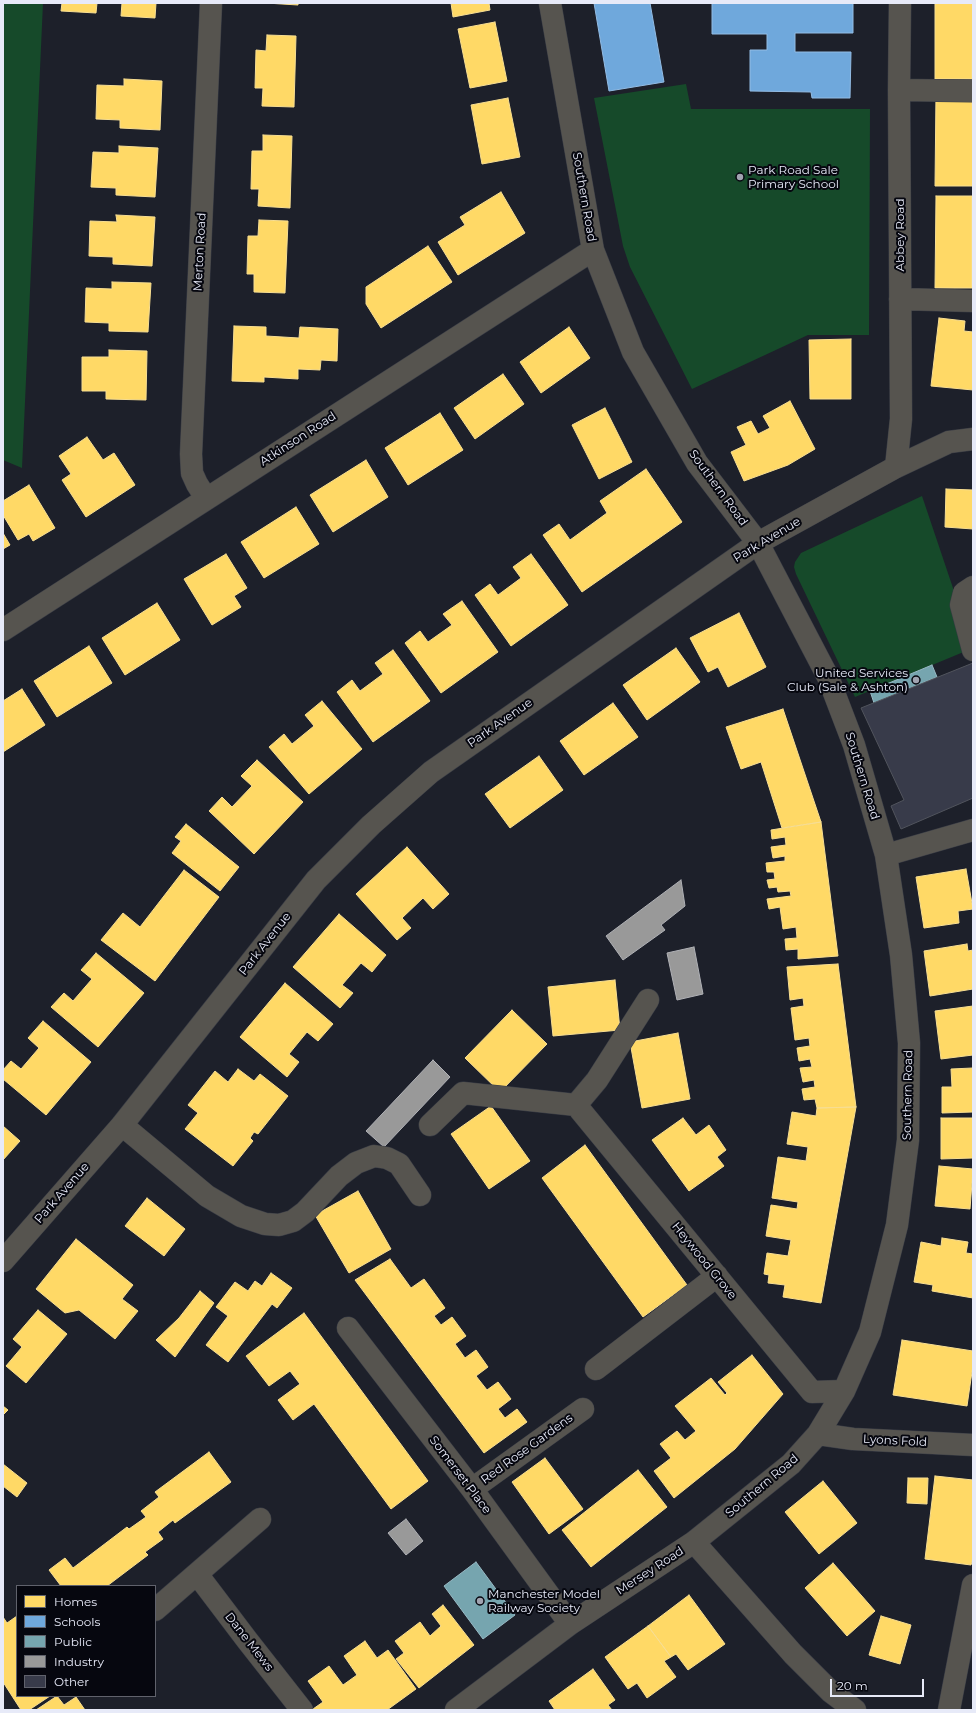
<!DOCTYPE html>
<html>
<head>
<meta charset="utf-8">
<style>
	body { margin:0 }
	#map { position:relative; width:976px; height:1713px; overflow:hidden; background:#1d202a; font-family:Montserrat,sans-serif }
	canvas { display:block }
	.frame { position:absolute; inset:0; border:4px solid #e7eaf8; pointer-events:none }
	.legend { position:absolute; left:16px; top:1585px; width:140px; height:112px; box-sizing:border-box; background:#06070f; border:1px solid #60626c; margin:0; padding:5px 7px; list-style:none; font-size:12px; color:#e7eaf8 }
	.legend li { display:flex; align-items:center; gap:8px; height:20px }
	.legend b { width:20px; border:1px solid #60626c }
	.scale { position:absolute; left:830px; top:1679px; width:94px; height:18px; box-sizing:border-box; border:2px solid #e7eaf8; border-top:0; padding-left:5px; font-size:12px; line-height:14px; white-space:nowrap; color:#e7eaf8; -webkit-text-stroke:3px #06070f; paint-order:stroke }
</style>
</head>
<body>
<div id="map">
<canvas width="976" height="1713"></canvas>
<div class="frame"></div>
<ul class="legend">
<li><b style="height:11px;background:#ffd966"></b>Homes</li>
<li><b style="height:11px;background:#6fa8dc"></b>Schools</li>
<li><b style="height:11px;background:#76a5af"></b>Public</li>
<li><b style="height:11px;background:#999"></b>Industry</li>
<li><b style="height:11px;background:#383b4a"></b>Other</li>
</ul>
<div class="scale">20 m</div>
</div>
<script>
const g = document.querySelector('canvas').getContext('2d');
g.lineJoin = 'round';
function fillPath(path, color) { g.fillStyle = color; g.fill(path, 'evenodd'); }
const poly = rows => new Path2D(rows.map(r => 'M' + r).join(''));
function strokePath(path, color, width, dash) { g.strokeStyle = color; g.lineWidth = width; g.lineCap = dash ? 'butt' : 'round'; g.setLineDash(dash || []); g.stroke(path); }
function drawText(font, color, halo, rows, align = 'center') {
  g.font = font + ' Montserrat,sans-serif'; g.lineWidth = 4; g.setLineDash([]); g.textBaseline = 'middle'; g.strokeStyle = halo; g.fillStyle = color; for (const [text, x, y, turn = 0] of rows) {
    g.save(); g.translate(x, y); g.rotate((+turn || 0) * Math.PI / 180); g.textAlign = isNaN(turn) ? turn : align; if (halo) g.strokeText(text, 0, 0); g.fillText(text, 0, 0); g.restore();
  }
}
fillPath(poly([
	[3,3,43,3,22,468,3,460],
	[686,84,691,109,870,109,869,335,808,335,692,389,630,267,623,246,594,98],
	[922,496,954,591,966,651,855,697,796,574,794,567,795,562,801,553]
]), '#164a2a');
const homes = poly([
	[62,3,97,3,96,13,61,11,62,3],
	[122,3,156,3,155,18,121,16,122,3],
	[266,3,298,3,298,5,266,3],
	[451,3,489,3,490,10,453,17,451,3],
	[935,3,973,3,972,79,935,79,935,3],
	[495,22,507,81,470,88,458,29,495,22],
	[267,35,296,36,294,107,262,106,263,88,255,88,256,50,266,51,267,35],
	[124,79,162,81,160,130,120,128,120,120,96,119,97,85,124,86,124,79],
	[936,94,972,94,973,186,935,186,936,94],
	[508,98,520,157,482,164,471,105,508,98],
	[263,135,292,136,290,208,258,206,259,189,251,189,252,151,263,151,263,135],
	[119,146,158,148,155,197,116,195,116,188,91,187,93,152,119,153,119,146],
	[501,192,525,233,458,275,438,242,465,225,460,217,501,192],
	[936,196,972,196,972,288,935,288,936,196],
	[116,215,155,217,152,266,113,264,113,257,89,256,90,221,117,222,116,215],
	[259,220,288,221,285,293,254,292,254,274,247,274,248,236,258,236,259,220],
	[428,246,452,282,381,328,366,304,366,287,428,246],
	[112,282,151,283,148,332,109,331,109,323,85,322,86,288,112,289,112,282],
	[939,318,965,321,964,331,973,332,973,390,931,386,939,318],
	[234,326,266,327,266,336,299,338,300,327,338,329,337,361,321,360,320,370,298,369,298,379,264,377,264,382,232,381,234,326],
	[569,327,590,358,541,393,520,362,569,327],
	[851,339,851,399,810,399,809,340,851,339],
	[109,350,147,351,146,400,106,399,106,391,82,391,82,357,109,357,109,350],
	[503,374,524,404,475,439,454,408,503,374],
	[790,401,815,449,788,465,744,481,731,452,746,445,737,427,751,421,758,434,770,428,763,416,790,401],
	[605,408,632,462,599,479,572,425,605,408],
	[440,413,463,450,408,485,385,448,440,413],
	[87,437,103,460,114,453,135,485,86,517,62,480,71,474,59,456,87,437],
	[366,460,388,497,333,532,310,495,366,460],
	[646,469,682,522,582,592,543,535,559,524,570,540,607,513,600,501,646,469],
	[29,485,55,528,33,541,29,534,18,540,3,515,3,501,29,485],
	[946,489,973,490,973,529,945,527,946,489],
	[296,507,319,544,264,578,241,542,296,507],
	[3,533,10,545,3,549,3,533],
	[226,554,247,588,234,596,241,607,212,625,184,579,226,554],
	[531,554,568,605,511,646,475,595,490,584,498,595,521,578,513,567,531,554],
	[462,601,498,652,441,693,405,643,420,631,428,642,452,625,443,614,462,601],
	[157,603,180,640,125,675,102,638,157,603],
	[739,613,766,667,728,687,718,667,708,672,690,638,739,613],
	[89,646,112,683,57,717,34,681,89,646],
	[676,648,700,682,647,720,623,685,676,648],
	[393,650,430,701,373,742,337,692,352,680,360,691,383,674,375,663,393,650],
	[22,689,45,725,3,752,3,701,22,689],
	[322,701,362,749,309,794,269,747,284,734,292,744,314,726,305,715,322,701],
	[613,703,638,737,584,775,560,741,613,703],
	[783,709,821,822,782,828,761,762,741,769,726,727,783,709],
	[539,756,563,790,510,828,485,794,539,756],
	[257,760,303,802,254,854,209,811,222,797,232,807,252,786,241,776,257,760],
	[821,822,838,956,798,959,798,949,786,950,785,939,797,938,796,927,783,929,780,907,769,909,767,899,791,896,790,891,778,892,777,887,769,888,767,880,775,879,774,872,767,872,766,863,785,861,785,856,773,858,771,847,786,845,785,837,772,839,771,830,821,822],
	[186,824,239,867,220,891,172,853,181,841,175,837,186,824],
	[407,847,449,894,433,909,423,898,402,918,411,928,397,940,356,894,407,847],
	[966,869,973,909,958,911,959,923,924,928,916,877,966,869],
	[184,870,219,897,155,981,101,940,123,913,140,927,184,870],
	[339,914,386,955,372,972,361,963,342,985,353,993,340,1008,293,967,339,914],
	[967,944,968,951,973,950,973,989,930,996,924,951,967,944],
	[96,953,144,993,98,1047,51,1007,64,993,73,1001,92,979,81,970,96,953],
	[838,964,856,1107,817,1108,815,1099,804,1100,802,1089,815,1087,814,1080,803,1082,800,1068,812,1067,810,1059,799,1061,797,1048,810,1046,809,1038,795,1040,791,1008,804,1006,803,998,790,1000,787,967,838,964],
	[615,980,620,1030,553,1036,548,987,615,980],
	[285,983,333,1024,318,1041,307,1032,289,1054,299,1062,287,1077,240,1037,285,983],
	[973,1006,973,1055,941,1059,935,1011,973,1006],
	[512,1010,547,1044,500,1092,465,1058,512,1010],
	[43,1021,91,1062,46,1115,3,1079,3,1070,11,1061,21,1069,39,1048,28,1038,43,1021],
	[678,1033,690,1099,642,1108,630,1042,678,1033],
	[973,1068,973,1112,942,1113,942,1087,952,1087,951,1069,973,1068],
	[238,1069,254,1081,260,1074,288,1096,258,1134,254,1132,250,1138,253,1141,233,1166,185,1129,198,1113,188,1105,215,1071,228,1082,238,1069],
	[491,1106,530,1161,489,1189,451,1134,491,1106],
	[856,1107,821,1303,783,1297,785,1285,768,1283,769,1275,764,1274,767,1253,788,1256,791,1240,766,1236,771,1205,797,1209,798,1202,772,1198,778,1157,806,1161,808,1147,787,1144,792,1112,816,1116,817,1108,856,1107],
	[683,1118,696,1135,709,1125,726,1150,717,1157,724,1166,689,1191,652,1140,683,1118],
	[941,1118,973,1118,973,1158,941,1159,941,1118],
	[3,1126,20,1141,3,1160,3,1126],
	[585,1145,687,1285,643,1317,542,1178,585,1145],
	[939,1166,973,1169,970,1209,935,1206,939,1166],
	[358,1191,391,1249,349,1273,315,1215,358,1191],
	[147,1198,185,1229,164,1256,125,1226,147,1198],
	[942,1238,968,1242,966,1253,973,1254,973,1298,932,1291,933,1285,914,1282,921,1242,941,1246,942,1238],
	[76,1239,133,1285,122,1299,138,1311,115,1339,79,1310,65,1313,36,1289,76,1239],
	[390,1259,411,1288,424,1279,445,1308,434,1316,441,1325,452,1317,466,1336,455,1344,465,1358,476,1350,488,1367,476,1376,487,1390,498,1382,511,1399,498,1409,505,1418,517,1409,527,1422,484,1453,355,1280,390,1259],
	[271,1273,292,1288,277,1308,272,1304,228,1362,206,1345,228,1316,216,1307,235,1282,248,1291,255,1281,262,1286,271,1273],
	[200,1291,214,1303,175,1357,156,1340,179,1318,200,1291],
	[38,1310,67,1334,26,1383,6,1366,22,1347,13,1339,38,1310],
	[304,1313,428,1481,391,1509,314,1404,293,1420,278,1400,300,1384,290,1371,269,1386,246,1356,304,1313],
	[902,1340,973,1351,973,1365,967,1406,893,1395,902,1340],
	[752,1355,783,1394,735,1449,674,1498,654,1471,671,1458,660,1444,677,1431,685,1440,696,1431,675,1406,711,1378,725,1395,727,1393,718,1382,752,1355],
	[3,1406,8,1410,3,1415,3,1406],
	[209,1452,231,1482,175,1523,173,1520,158,1532,163,1539,145,1552,148,1555,107,1586,61,1586,49,1570,65,1558,73,1568,127,1527,129,1529,146,1517,141,1511,159,1497,155,1492,209,1452],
	[545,1458,583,1509,549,1534,512,1482,545,1458],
	[3,1464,27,1483,17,1497,3,1486,3,1464],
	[638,1470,667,1507,591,1567,562,1530,638,1470],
	[935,1476,973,1480,973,1558,971,1565,925,1559,935,1476],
	[908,1478,928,1478,927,1504,907,1503,908,1478],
	[823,1481,857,1523,819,1554,785,1512,823,1481],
	[833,1563,875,1611,847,1636,805,1588,833,1563],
	[689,1595,725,1644,688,1670,676,1654,671,1657,648,1626,689,1595],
	[443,1605,474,1645,419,1688,396,1659,404,1653,395,1641,420,1622,430,1636,441,1626,432,1614,443,1605],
	[17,1616,17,1696,50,1696,29,1710,21,1710,3,1682,3,1617,7,1623,17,1616],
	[881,1616,911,1625,900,1664,869,1655,881,1616],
	[648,1626,671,1657,664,1661,676,1677,647,1698,637,1683,628,1689,605,1657,648,1626],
	[365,1641,377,1658,388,1650,416,1689,387,1710,314,1710,313,1709,323,1702,308,1681,329,1666,343,1685,357,1675,344,1656,365,1641],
	[593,1669,615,1700,608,1705,612,1710,555,1710,549,1701,593,1669],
	[57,1696,64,1705,76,1697,85,1710,36,1710,57,1696]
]);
fillPath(homes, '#ffd966');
strokePath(homes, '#f8de92', 1);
const schools = poly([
	[594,3,650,3,664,82,609,91,594,3],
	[712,3,853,3,853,33,795,33,795,52,851,52,850,98,812,98,811,92,750,91,750,50,767,50,767,34,712,34,712,3]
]);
fillPath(schools, '#6fa8dc');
strokePath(schools, '#93bce4', 1);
const public = poly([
	[932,665,937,677,874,703,870,691,932,665],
	[476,1562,515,1615,483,1639,444,1586,476,1562]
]);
fillPath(public, '#76a5af');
strokePath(public, '#98bac5', 1);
const industry = poly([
	[681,880,685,906,661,925,665,930,623,960,606,936,681,880],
	[694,947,703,994,677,1000,667,953,694,947],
	[433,1060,450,1077,384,1147,366,1131,433,1060],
	[406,1519,423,1541,406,1555,388,1533,406,1519]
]);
fillPath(industry, '#999');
strokePath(industry, '#b0b1b6', 1);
const building = poly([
	[973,663,973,798,901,829,891,806,904,800,861,708,973,663]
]);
fillPath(building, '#383b4a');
strokePath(building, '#51545d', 1);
const minor = poly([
	[899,90,973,91],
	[900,299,973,301],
	[896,467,901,419,899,90,900,3],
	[206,498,197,484,192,473,191,454,211,3],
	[973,587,964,593,961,605,973,650],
	[3,630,593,250],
	[886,855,973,830],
	[576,1105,812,1392,844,1391],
	[576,1105,597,1080,648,1000],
	[122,1125,207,1196,241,1216,265,1224,279,1225,293,1221,305,1212,339,1176,356,1163,374,1156,387,1158,399,1164,420,1195],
	[430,1125,463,1093,576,1105],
	[3,1261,122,1125,316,880,371,825,431,772,758,543,896,467,949,442,973,439],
	[348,1328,472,1489,570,1624],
	[596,1369,717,1276],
	[818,1434,853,1439,973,1445],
	[472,1489,583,1409],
	[694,1542,793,1654,831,1692,855,1710],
	[197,1574,247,1640,302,1710],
	[155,1610,260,1519],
	[456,1710,570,1624,694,1542,791,1464,818,1434,844,1391,870,1332,897,1225,908,1140,909,1043,901,955,886,855,854,745,828,677,758,543,697,463,633,352,593,250,550,3],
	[949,1710,973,1585]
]);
strokePath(minor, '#3a3d46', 23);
strokePath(minor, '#56544f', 22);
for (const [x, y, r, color] of [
	[740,177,4,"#a0a3b0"],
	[916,680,4,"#a0a3b0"],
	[480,1601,4,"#a0a3b0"]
]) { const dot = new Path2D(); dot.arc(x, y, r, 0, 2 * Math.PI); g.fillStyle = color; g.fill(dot); strokePath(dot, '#06070f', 1.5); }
drawText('12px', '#e7eaf8', '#06070f', [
	["Park Road Sale",748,170],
	["Primary School",748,184],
	["United Services",908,673,"right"],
	["Club (Sale & Ashton)",908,687,"right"],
	["Manchester Model",488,1594],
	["Railway Society",488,1608]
], 'left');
drawText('12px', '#e7eaf8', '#06070f', [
	["Southern Road",584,197,80],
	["Abbey Road",900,235,-90],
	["Merton Road",200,252,-87],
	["Atkinson Road",298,439,-33],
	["Southern Road",718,488,54],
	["Park Avenue",767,540,-31],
	["Park Avenue",500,723,-35],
	["Southern Road",862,776,73],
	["Park Avenue",265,944,-52],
	["Southern Road",908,1095,-89],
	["Park Avenue",62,1193,-49],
	["Heywood Grove",704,1261,51],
	["Lyons Fold",895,1441,3],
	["Red Rose Gardens",527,1449,-36],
	["Somerset Place",460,1475,53],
	["Southern Road",762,1486,-40],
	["Mersey Road",650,1571,-33],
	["Dane Mews",249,1642,52]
]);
</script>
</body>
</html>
